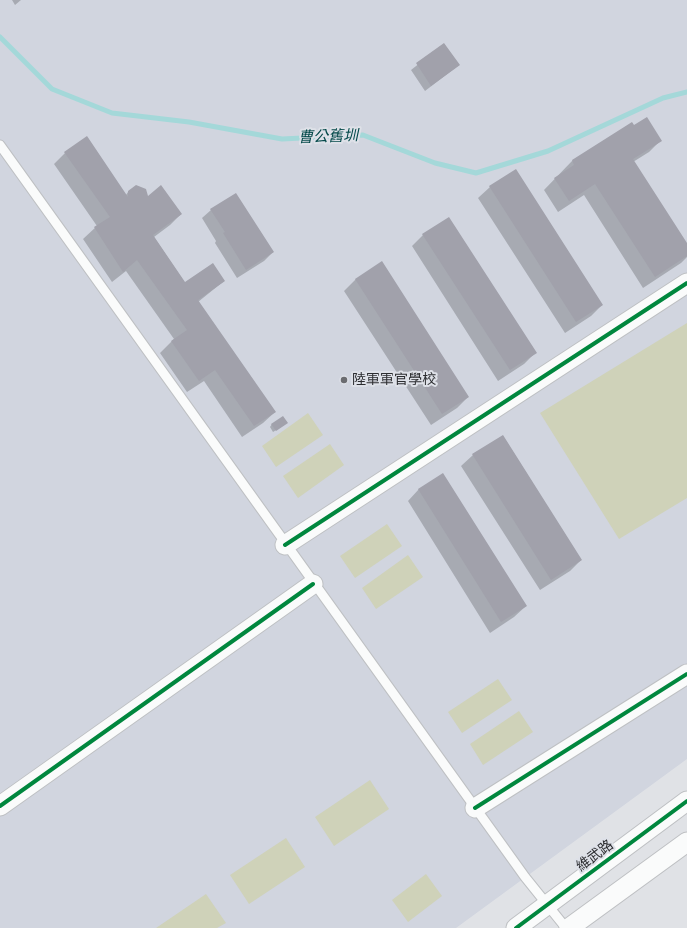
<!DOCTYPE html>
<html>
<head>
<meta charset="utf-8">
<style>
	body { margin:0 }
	canvas { display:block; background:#e0e2e6 }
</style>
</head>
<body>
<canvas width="687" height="928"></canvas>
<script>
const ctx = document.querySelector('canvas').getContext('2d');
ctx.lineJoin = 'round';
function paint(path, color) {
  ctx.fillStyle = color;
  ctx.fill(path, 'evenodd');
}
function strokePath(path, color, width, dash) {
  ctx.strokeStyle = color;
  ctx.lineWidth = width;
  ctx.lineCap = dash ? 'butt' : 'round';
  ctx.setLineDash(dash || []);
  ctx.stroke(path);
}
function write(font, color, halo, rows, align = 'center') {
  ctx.font = font + ' "PT Sans","Noto Sans TC",sans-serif';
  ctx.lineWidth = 4;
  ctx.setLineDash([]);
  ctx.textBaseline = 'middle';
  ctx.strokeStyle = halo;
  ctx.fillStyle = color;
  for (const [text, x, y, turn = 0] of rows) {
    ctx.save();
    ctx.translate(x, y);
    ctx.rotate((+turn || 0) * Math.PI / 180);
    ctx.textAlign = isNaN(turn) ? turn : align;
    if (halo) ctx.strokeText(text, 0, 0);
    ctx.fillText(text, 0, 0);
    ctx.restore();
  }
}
paint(new Path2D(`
	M0,0H687V759L456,928H0Z`), '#d1d5df');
paint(new Path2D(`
	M687,323V498L619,539L540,413Z
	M308,413L323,435L276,467L262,446Z
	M330,444L344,465L298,498L283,476Z
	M387,524L402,546L355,578L340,556Z
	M408,555L423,577L376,609L362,588Z
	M498,679L512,700L462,733L448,712Z
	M519,711L533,732L483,765L470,744Z
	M370,780L389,809L334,846L315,817Z
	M286,838L305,867L249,904L230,875Z
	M426,874L442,896L408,922L392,900Z
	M206,894L226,923L217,928H156Z`), '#cfd2b9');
paint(new Path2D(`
	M12,0H21L15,5Z
	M444,44L459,65L425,91L411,70Z
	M632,123L634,126L661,140L649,152L633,162L687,245V257L681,263L643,288L584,195L558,212L544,190L572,161Z
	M65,153L126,195L128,192L147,197L181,214L170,225L154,237L185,283L224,281L198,302L275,412L263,423L242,437L204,381L187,392L160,353L174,339L126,271L112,282L83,239L97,226L54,164Z
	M516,171L602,305L591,316L565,333L478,198L490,187Z
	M211,210L273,252L264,261L237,278L215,243L216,241L202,218Z
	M423,235L535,353L524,364L498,381L412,246Z
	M356,279L468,397L457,408L431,425L344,291Z
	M272,424L284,425L273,432L270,427Z
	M503,436L581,560L570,571L540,590L461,466L473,455Z
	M419,489L526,606L514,617L490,633L408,501Z`), '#0003');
strokePath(new Path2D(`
	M0,37L52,89L112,113L189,122L282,139L363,135L435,163L476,173L548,151L663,98L687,92`), '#a4d8d9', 5);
paint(new Path2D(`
	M444,43L460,65L431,86L416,63Z
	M647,117L662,141L633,159L687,243V256L655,277L595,184L569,201L554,178L574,165L572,160L632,122L634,125Z
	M87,136L128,197V191L136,185L146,189L148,196L161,185L182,214L153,235L185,282L213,263L225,281L198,300L276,412L254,426L215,370L199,381L171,341L187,330L137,260L123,272L94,227L110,217L64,152Z
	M516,169L603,305L576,322L489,186Z
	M236,193L274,252L246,270L223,233L225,232L210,209Z
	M449,217L537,353L510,370L422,234Z
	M382,261L469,397L442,414L355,279Z
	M283,416L288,423L276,431L271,424Z
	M503,435L582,560L551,580L472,454Z
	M443,473L527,606L501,622L418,489Z`), '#a1a1ab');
const lane = new Path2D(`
	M0,145L525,877L566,928`);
const street = new Path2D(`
	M285,545L687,283
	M0,806L313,584
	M475,808L687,674
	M516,928L687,801
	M569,928L687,842`);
strokePath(lane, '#bec0c3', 11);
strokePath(street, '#bec0c3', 21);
strokePath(lane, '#fafbfb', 9);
strokePath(street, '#fafbfb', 19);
strokePath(new Path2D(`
	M285,545L687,283
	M0,806L313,584
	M475,808L687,674
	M516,928L687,801`), '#00873e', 4);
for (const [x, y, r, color] of [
	[344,380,4,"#6b6c70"]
]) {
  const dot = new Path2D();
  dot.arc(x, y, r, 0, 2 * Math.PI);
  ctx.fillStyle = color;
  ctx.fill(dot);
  strokePath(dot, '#dee1e8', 1.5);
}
write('14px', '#2c2d30', '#dee1e8', [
	["陸軍軍官學校",352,380]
], 'left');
write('14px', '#2c2d30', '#dee1e8', [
	["維武路",595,856,-37]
]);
write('italic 15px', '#04494a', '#dee1e8', [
	["曹公舊圳",328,137,-2]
]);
</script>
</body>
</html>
